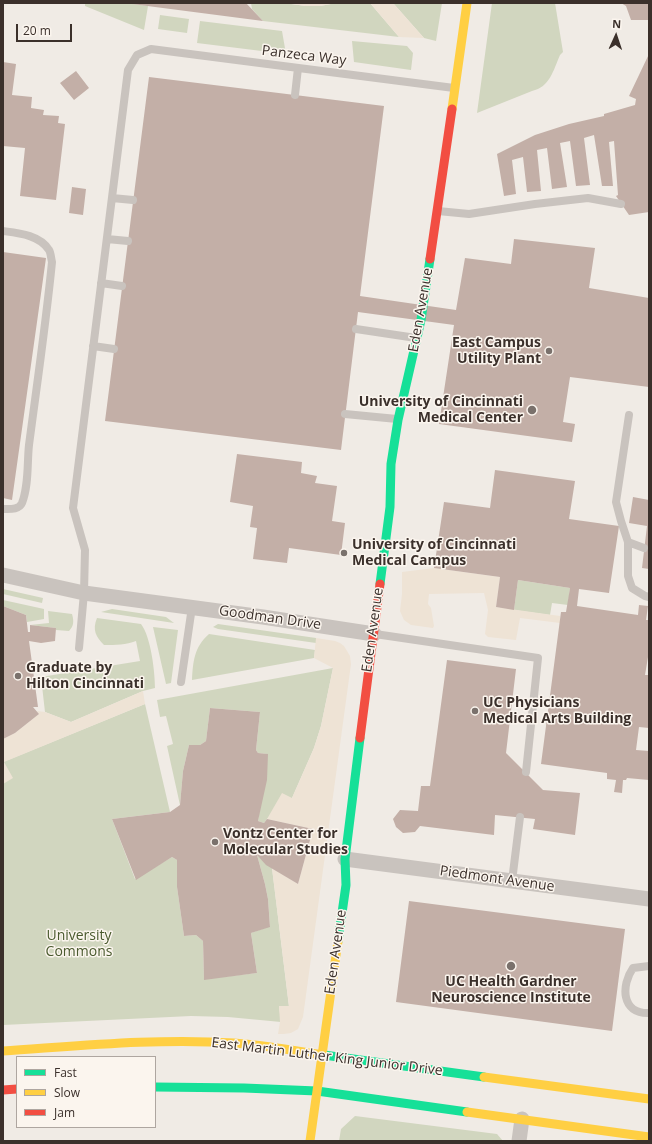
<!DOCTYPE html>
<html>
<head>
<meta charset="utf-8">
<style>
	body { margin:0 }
	#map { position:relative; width:652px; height:1144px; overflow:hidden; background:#f0ebe5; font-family:"Open Sans",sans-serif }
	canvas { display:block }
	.frame { position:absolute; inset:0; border:4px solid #3b302b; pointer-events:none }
	.legend { position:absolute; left:16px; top:1056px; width:140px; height:72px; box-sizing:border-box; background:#fbf5ee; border:1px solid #aea6a0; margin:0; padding:5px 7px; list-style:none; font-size:12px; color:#3b302b }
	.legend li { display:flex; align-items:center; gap:8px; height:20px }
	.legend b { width:20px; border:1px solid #aea6a0 }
	.north { position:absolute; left:596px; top:16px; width:40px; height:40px; -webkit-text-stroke:3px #fbf5ee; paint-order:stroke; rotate:3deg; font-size:11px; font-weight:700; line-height:16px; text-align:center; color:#3b302b }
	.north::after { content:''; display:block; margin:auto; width:14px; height:18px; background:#3b302b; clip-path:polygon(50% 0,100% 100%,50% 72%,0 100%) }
	.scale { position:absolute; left:16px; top:24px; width:56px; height:18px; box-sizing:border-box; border:2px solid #3b302b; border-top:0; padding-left:5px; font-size:12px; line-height:14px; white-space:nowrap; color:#3b302b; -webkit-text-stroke:3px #fbf5ee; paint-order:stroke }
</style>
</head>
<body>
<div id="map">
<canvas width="652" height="1144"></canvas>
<div class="frame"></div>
<ul class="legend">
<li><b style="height:5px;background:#16e098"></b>Fast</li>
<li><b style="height:5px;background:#ffcf43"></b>Slow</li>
<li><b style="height:5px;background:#f24e42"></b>Jam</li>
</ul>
<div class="north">N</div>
<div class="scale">20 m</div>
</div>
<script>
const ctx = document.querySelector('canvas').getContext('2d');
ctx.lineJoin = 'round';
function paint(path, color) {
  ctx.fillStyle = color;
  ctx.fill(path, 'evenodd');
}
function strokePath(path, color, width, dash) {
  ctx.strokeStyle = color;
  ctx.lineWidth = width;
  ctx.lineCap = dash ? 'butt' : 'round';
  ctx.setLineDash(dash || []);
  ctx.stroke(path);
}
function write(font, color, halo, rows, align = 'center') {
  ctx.font = font + ' "Open Sans",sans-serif';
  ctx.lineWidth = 3;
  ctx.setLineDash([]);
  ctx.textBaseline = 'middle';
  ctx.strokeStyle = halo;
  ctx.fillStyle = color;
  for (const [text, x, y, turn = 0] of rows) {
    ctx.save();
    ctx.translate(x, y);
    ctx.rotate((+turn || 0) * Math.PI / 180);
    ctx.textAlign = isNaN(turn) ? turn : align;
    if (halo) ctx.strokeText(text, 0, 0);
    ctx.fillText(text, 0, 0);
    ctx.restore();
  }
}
paint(new Path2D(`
	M85,3H125L148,6L144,30L85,6Z
	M251,3H284L306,6H320L336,3H370L399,37L263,21L252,9Z
	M393,3H442L436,41L424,38Z
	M492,3H555L563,52L560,55C553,71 550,87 532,91L477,113Z
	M160,15L189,19L187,33L158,29Z
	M200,21L282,31L286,54L197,43Z
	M352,41L407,46L413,53L411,70L354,62Z
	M518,580L570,588L568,605L552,603L550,615L514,610Z
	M3,589L43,598L42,603L3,594Z
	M3,600L44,609V619L27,622L26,615L3,606Z
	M112,609L166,617L174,623L101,612Z
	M48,611L72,614C74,621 74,626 69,631L56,630V628L30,625L49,623Z
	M97,618L141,624C151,637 155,672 155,688L143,691L71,722L45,712L41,677L140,661L136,641C126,645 116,645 104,645C96,637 92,630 97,618Z
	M218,624L316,638V643L218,629L213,627Z
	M153,627L178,630L171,683L166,684Z
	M209,634L315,650L314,658L192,680C193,662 194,647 209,634Z
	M333,668L321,726L314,748L292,798L267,819L264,823L258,821L267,754L258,753L256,750L260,712L210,708L206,741L200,745H189L183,771L180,805L167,746L173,744L166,716L160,717L157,700Z
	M145,704L170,812L112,819L135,879L172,857L177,860V887L184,936L196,935L203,941L204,979L257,973L251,933L270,926L268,899L265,884L257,855L272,868L289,1007L279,1006L281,1022L228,1017L191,1016L3,1025V762Z
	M355,1116L497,1134L503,1141H339L341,1129Z`), '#d1d6bf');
paint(new Path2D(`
	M284,3H336L320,6H306Z
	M370,3H393L424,38L399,37Z
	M434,568L500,577L496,607L560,616V623L520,618L516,640L488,637L485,634L488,610L484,593L429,594L428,604L431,608L434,626L433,628L411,625L404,620L400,611L402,594V572Z
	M316,638L335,641L340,643L344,646L350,656L351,664L303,1017L298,1029L291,1033L284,1034H278L280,1022L279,1006H289L272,868L298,884L313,829L267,819L282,793L292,798L314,748L321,726L333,668L314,658Z
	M143,691L145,704L4,762L13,778L3,784V739L15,733L39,714L37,711L45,712L71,722Z`), '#eee3d5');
paint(new Path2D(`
	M132,3H246L263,21L132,4Z
	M621,3H649V20H631L626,6Z
	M649,54V212L629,215L616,196L618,195L614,141L609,142L613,186H602L594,135L584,138L590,185L576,186L570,141L560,143L567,187L552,189L547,148L537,150L541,191L527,192L523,157L512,160L516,194L504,196L497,154L535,135L569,124L604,116V114L635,105L636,99L629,96Z
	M3,62L16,64L12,95L32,97L31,108L44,110L43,115L59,116L58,123L65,124L56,200L20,196L25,148L3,146Z
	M76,71L89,88L74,100L60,83Z
	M149,77L384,106L360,296L456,310L465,258L511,264L514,239L595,248L589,288L649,298V387L570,377L563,422L575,424L572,442L439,424L454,325L358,312L341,450L105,421Z
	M72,187L86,189L83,215L69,213Z
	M3,252L46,258L12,500L3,498Z
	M237,454L302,462L301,473L317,476L315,483L337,486L332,521L345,523L341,555L289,548L287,563L253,559L257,528L250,527L253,506L230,502Z
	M495,470L575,481L569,519L619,526L609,593L579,589L577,606L638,615L639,605L648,606L646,620H649V651L645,675H649V728L639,727L636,750L649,751V780L627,778L626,780H623L622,793L614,792L616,780L607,779V773L541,764L561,612H566L570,588L518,580L514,610L496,607L500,577L434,568L444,502L490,508Z
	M633,497L649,500V569L642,568L647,526L629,523Z
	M3,606L26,615L28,632H30V625L56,628L55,641L41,643L29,641L38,707H33L39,714L15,733L3,739Z
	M447,660L516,669L506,753L543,790L580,793L575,835L533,829L535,819L495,815L494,835L420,826L415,832L403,833L396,827L393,819L400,810L418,811L421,786H430Z
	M210,708L260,712L256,750L258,753L268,754L267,780L258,821L264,823L267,819L313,829L298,884L266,865L257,855L265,884L268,899L270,927L251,933L257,973L204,980L203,941L196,935L184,936L177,887V860L172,857L136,880L112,819L170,812L180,805L183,771L189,745H200L206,741Z
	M409,901L625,929L612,1031L396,1002Z`), '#c3afa7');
strokePath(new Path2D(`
	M295,95L298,68
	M112,198L133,200
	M438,211L469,214L535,204L588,198L621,204
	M3,231C18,233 40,235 49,250C51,253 51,259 52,262C46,323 37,384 29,445C27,463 29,485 22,503C19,510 10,509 3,509
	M107,239L128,241
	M101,283L122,286
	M356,329L416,338
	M93,346L114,349
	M345,414L397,419
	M629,415L616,502L621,521L628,542V576L632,588L645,596L649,597
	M628,542L644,548
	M375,634L538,658L526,772
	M79,648L84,593L85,550L73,508L128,70L137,55L151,49L454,88
	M181,682L192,607
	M512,881L520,817
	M649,966L633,968C621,985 621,1014 649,1013`), '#c9c3be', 8);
strokePath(new Path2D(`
	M3,575L84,593L263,617L374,634
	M345,859L649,899
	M519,1141L522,1119`), '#c9c3be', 15);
strokePath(new Path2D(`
	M380,584L390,507L391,464L398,420L421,320L430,259
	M338,941L346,885L345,859L360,738
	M324,1055L484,1077
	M155,1087L244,1088L317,1091L467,1112`), '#16e098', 9);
strokePath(new Path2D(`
	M452,109L467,3
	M3,1051C79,1046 157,1038 234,1043C264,1045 294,1051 324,1055
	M484,1077L649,1099
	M467,1112L649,1137
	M310,1141L338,941`), '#ffcf43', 9);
strokePath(new Path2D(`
	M430,259L452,109
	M360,738L380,584
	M3,1090L17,1089`), '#f24e42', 9);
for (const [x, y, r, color] of [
	[549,351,4,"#7a716c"],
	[532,410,5,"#7a716c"],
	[344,553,4,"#7a716c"],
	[18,676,4,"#7a716c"],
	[475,711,4,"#7a716c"],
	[215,842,4,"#7a716c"],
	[511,966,5,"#7a716c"]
]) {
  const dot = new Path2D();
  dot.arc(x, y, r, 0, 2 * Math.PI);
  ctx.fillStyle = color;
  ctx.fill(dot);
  strokePath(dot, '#fbf5ee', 1.5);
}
write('14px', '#3b302b', '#fbf5ee', [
	["Panzeca Way",304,56,7],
	["Eden Avenue",421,310,-80],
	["Goodman Drive",270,618,8],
	["Eden Avenue",373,630,-82],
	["Piedmont Avenue",497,879,8],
	["Eden Avenue",336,952,-82],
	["East Martin Luther King Junior Drive",327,1057,7]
]);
write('bold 14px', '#3b302b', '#fbf5ee', [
	["East Campus",541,343,"right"],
	["Utility Plant",541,359,"right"],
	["University of Cincinnati",523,402,"right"],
	["Medical Center",523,418,"right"],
	["University of Cincinnati",352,545],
	["Medical Campus",352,561],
	["Graduate by",26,668],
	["Hilton Cincinnati",26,684],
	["UC Physicians",483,703],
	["Medical Arts Building",483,719],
	["Vontz Center for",223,834],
	["Molecular Studies",223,850],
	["UC Health Gardner",511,982,"center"],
	["Neuroscience Institute",511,998,"center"]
], 'left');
write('14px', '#4a5a2e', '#fbf5ee', [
	["University",79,936],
	["Commons",79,952]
]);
</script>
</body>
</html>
